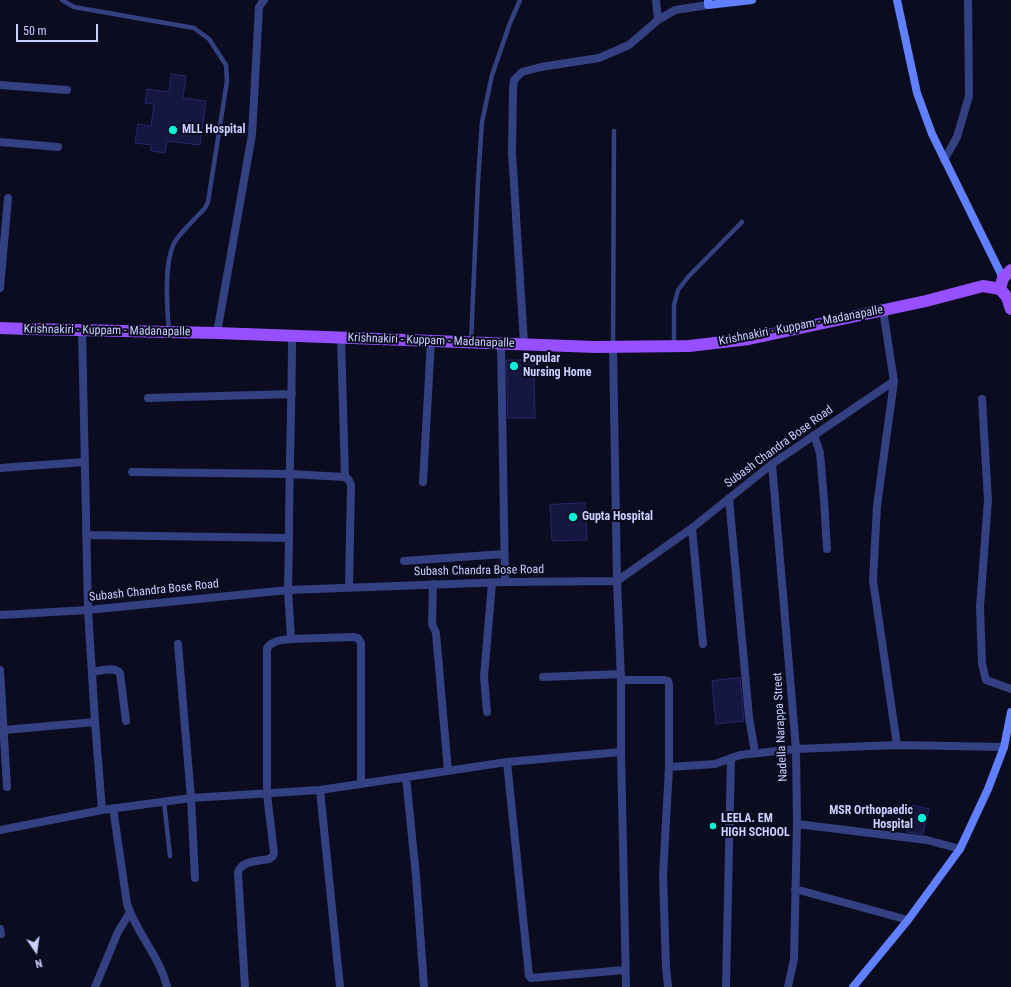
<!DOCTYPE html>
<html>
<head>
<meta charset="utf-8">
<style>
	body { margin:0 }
	#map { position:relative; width:1011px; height:987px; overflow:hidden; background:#0b0c1f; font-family:"Roboto Condensed",sans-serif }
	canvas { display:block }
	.north { position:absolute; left:16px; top:931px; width:40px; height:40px; -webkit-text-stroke:3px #0b0c1f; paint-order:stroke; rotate:167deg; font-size:11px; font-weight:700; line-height:16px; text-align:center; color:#c9cfff }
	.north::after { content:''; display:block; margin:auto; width:14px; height:18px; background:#c9cfff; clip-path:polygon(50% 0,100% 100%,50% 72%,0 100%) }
	.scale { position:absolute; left:16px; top:24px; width:82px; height:18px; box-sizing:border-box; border:2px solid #c9cfff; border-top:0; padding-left:5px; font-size:12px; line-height:14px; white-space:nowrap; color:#c9cfff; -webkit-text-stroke:3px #0b0c1f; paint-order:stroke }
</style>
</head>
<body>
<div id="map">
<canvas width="1011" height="987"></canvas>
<div class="north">N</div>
<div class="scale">50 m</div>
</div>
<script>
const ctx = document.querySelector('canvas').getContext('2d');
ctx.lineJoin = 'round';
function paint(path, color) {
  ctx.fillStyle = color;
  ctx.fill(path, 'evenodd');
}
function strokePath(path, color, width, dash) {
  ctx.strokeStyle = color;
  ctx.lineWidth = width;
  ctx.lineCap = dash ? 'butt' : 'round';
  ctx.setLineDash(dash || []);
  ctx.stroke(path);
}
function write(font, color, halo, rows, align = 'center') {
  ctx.font = font + ' "Roboto Condensed",sans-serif';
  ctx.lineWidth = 4;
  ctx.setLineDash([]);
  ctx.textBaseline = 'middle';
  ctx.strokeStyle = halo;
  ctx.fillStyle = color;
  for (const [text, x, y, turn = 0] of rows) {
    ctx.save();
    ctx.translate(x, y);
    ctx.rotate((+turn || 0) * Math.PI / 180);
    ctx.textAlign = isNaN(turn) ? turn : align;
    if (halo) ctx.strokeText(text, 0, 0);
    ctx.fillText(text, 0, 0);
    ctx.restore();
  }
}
const building = new Path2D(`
	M171,74L186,76L183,98L206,101L200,145L167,141L165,153L151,151V145L135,143L138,124L151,126L154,104L145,103L147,89L169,92Z
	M507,360H534L535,418H508Z
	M585,503L587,540L552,541L550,505Z
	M740,678L744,721L716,724L712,681Z
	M913,805L929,809L923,834L907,832Z`);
paint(building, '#161741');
strokePath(building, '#26286f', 1);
strokePath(new Path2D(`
	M62,0L74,7L194,28L209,39L226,65L227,81L208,202L205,208C195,219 184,229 176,240C163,259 167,308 169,331
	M471,342L478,181L482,122L492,75L510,23L520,0
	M674,346V305L678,290L688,277L742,222
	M613,347L614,131
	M164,802L170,856`), '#334182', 4.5);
strokePath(new Path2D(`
	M656,0L658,20
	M0,85L67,90
	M0,142L58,147
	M944,160L957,137L969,96L968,0
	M0,288L8,198
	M883,310L894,381L877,506L873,580L897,745
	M82,330L88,610L95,722L102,810L191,798L320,790L507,762L621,752
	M217,333L252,135L259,7L264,0
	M341,337L345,477
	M501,343L505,582
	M524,344L512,152L513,90L514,80L522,72L541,67L599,58L629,45L658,20L675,10L708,5
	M613,347L617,581L621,680V752L626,987
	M148,398L292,394
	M982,399L988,500L980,607L982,664L986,680L1011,689
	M814,435L820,453L824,500L827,549
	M772,464L796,749L797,824L927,840L960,849
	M0,468L84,462
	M132,472L289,474L345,477L349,480L351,485L349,587
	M423,482L431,341
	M729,498L749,717L755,753
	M692,528L703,644
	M86,535L289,538C289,471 292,403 292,335
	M404,561L504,554
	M433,584L432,624L436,633L448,771
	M0,615L88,610L288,590L505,582L617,581L692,528L772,464L894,381
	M291,639L353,637L358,638L361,643V784
	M178,644L191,798L195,878
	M0,670L7,787
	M92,672C100,671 114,666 120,673L126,721
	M543,677L621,674
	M621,680H665L668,681L669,685V767L663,876L666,967L668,987
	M487,712L484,677L492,583
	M4,730L95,722
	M507,762L529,976L531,978L625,970
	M669,767L715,764L740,755L796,749L897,745L1004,747
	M406,777L416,876L424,987
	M320,790L340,987
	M113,808L127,904C137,934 160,957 167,987
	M0,830L102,810
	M795,889L908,920
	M0,929L1,934
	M95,987L118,932L130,912
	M245,987L238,872C241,861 259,861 269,859L273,856L274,853L267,794V648C273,640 282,640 291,639L288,590L289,538
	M726,987L731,758
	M788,987L794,959L797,824`), '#334182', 8);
strokePath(new Path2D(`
	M708,0V5L752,0
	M897,0L917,93L932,134L1003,278
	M853,987L908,920L960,849L988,789L1004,747L1011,712`), '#6080ff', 8);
strokePath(new Path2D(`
	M1000,289L1003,278L1011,270
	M0,328L28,329L217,333L595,347L689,346L749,339L926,301L983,286L1000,289L1007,297L1011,309`), '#9650ff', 12);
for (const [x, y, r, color] of [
	[173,130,5,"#00f4d6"],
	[514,366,5,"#00f4d6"],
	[573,517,5,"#00f4d6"],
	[922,818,5,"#00f4d6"],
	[713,826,4,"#00f4d6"]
]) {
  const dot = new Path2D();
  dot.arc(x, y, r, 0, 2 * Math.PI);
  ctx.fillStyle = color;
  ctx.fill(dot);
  strokePath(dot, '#0b0c1f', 1.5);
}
write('bold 12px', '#c9cfff', '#0b0c1f', [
	["MLL Hospital",182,130],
	["Popular",523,359],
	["Nursing Home",523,373],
	["Gupta Hospital",582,517],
	["MSR Orthopaedic",913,811,"right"],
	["Hospital",913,825,"right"],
	["LEELA. EM",721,819],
	["HIGH SCHOOL",721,833]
], 'left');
write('12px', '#c9cfff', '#0b0c1f', [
	["Krishnakiri - Kuppam - Madanapalle",801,326,-11],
	["Krishnakiri - Kuppam - Madanapalle",107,331,1],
	["Krishnakiri - Kuppam - Madanapalle",431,341,2],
	["Subash Chandra Bose Road",779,447,-36],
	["Subash Chandra Bose Road",479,571,-1],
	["Subash Chandra Bose Road",154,591,-6],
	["Nadella Narappa Street",781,727,-93]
]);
</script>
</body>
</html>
